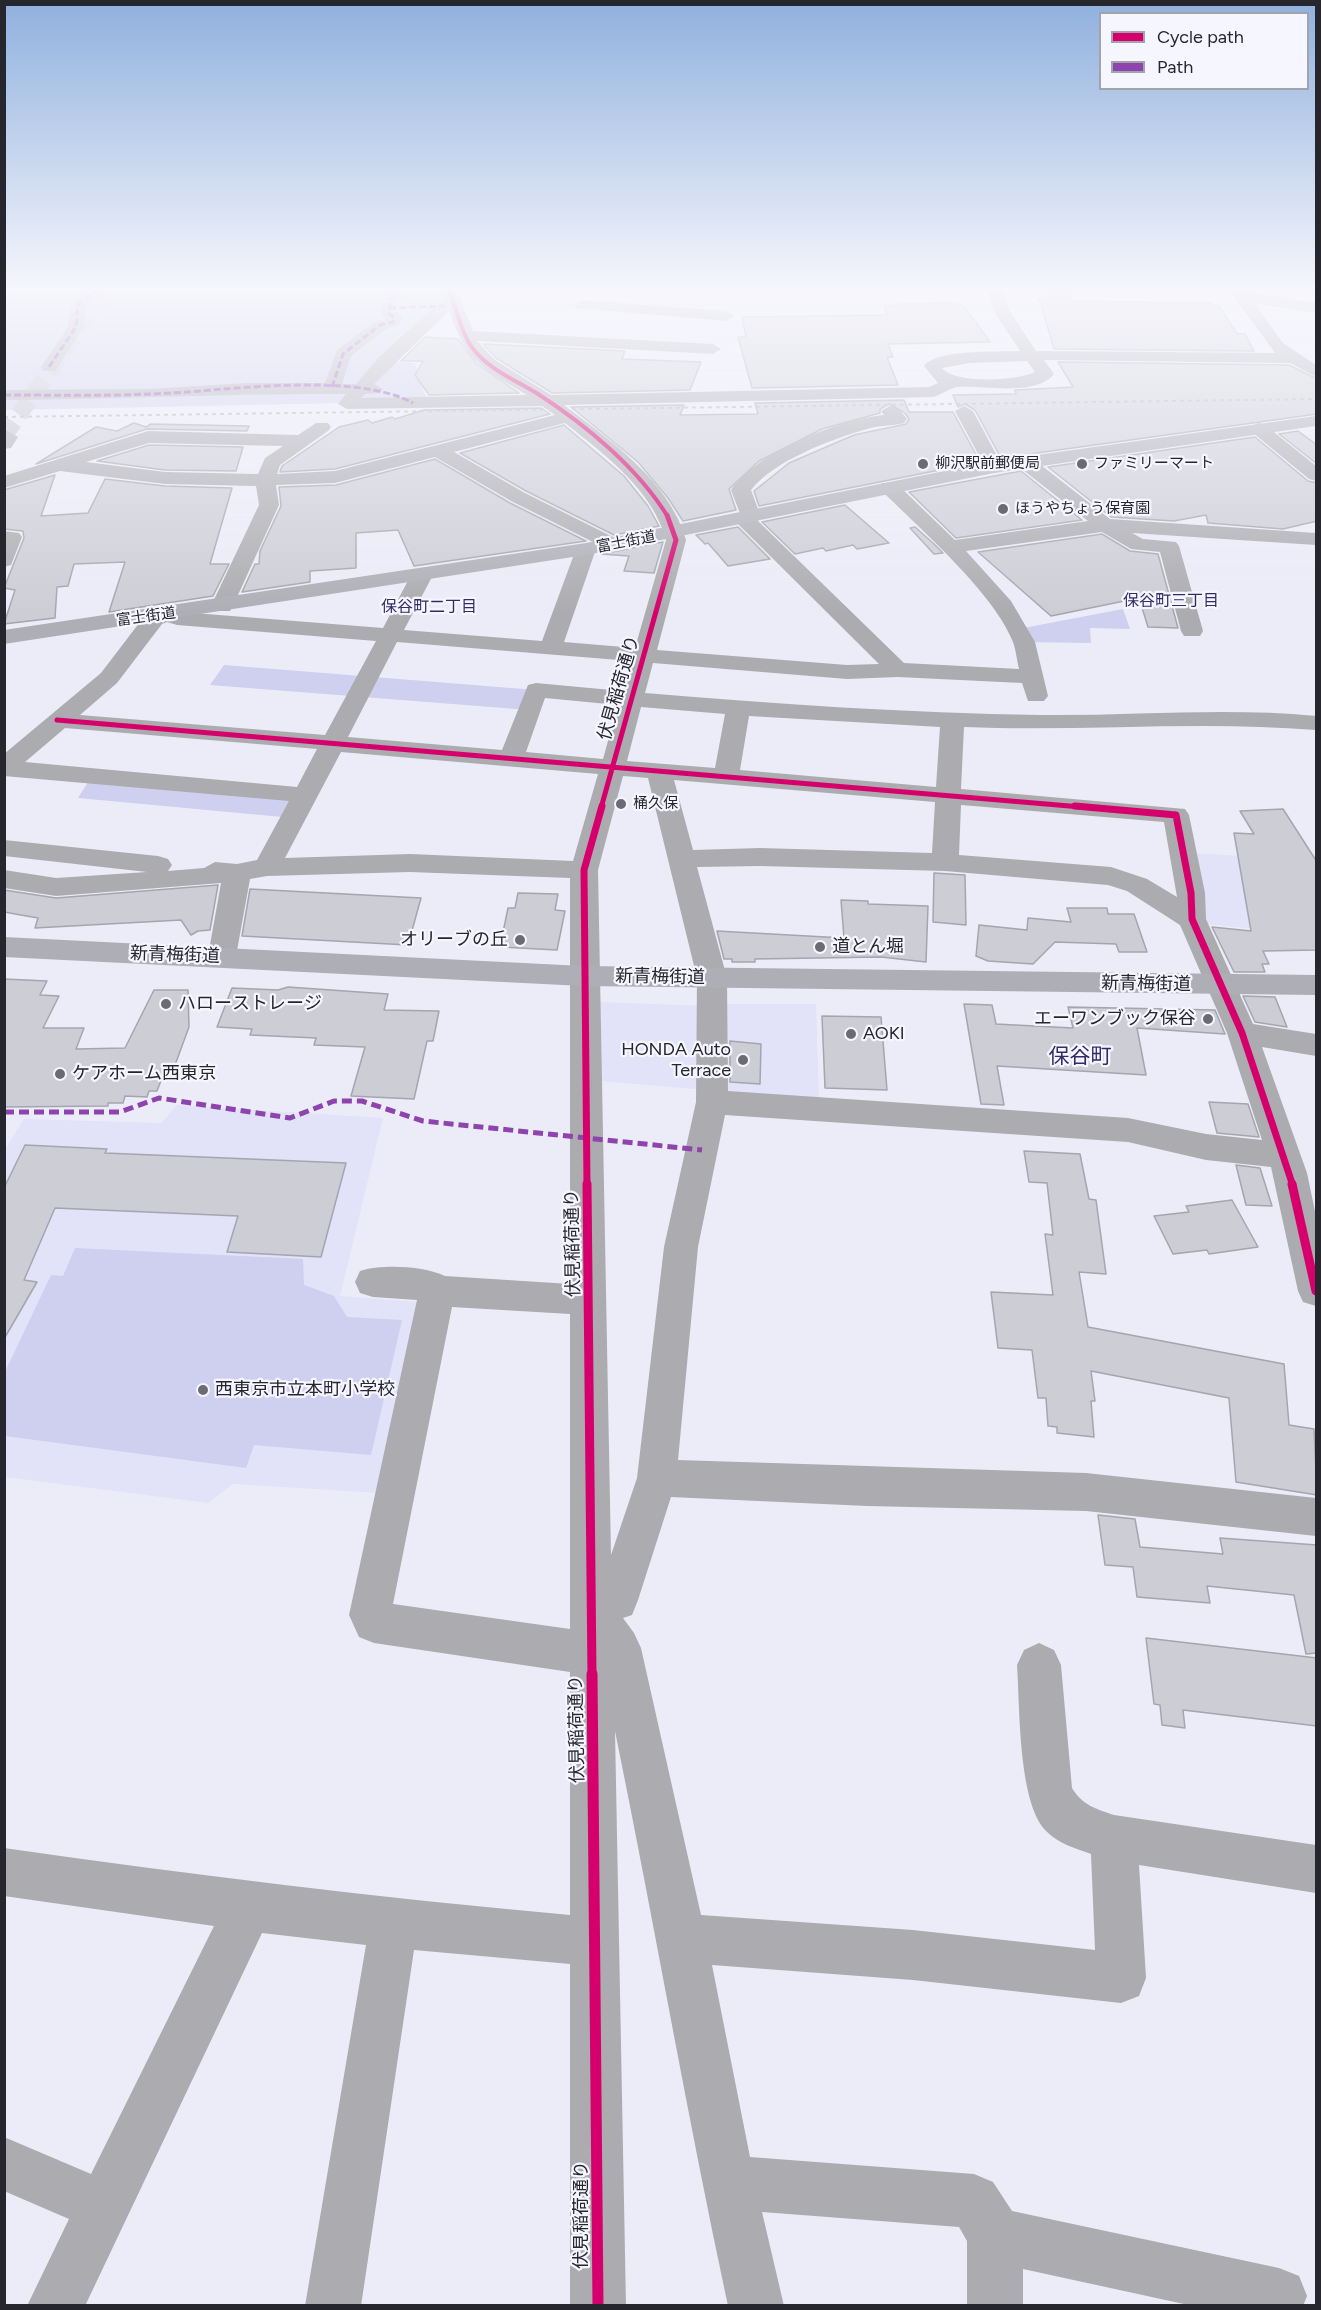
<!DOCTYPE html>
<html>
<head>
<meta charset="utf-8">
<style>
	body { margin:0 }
	#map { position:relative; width:1321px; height:2310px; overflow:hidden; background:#ececf9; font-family:Figtree,sans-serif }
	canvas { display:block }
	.frame { position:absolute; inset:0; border:6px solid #26262e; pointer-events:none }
	.legend { position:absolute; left:1099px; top:12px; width:210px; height:78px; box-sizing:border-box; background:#f5f6ff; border:2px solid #a2a3ab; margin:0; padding:8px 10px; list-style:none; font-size:18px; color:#26262e }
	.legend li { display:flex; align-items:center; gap:12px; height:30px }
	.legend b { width:30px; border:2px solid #a2a3ab }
</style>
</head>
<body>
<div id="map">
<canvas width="1321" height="2310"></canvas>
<div class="frame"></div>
<ul class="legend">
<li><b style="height:8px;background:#d6006c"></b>Cycle path</li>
<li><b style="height:8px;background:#8e44ad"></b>Path</li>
</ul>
</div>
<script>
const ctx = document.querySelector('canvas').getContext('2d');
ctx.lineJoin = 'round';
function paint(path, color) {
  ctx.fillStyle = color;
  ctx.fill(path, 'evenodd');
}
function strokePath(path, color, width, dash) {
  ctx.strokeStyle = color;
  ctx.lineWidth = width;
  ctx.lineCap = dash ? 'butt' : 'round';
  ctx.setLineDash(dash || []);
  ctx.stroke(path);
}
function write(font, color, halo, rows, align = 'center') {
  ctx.font = font + ' Figtree,"Noto Sans JP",sans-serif';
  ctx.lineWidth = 4.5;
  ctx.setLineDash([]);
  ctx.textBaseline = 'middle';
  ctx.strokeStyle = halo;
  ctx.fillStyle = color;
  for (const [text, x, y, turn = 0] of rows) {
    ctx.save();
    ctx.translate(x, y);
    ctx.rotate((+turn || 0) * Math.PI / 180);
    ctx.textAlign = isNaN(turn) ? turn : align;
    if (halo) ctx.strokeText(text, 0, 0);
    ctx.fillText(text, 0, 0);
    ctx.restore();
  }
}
paint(new Path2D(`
	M1191,853L1260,857L1316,935L1206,924Z
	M600,1002L705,1006L706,1090L601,1081Z
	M723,1004H816L819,1099L730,1092L725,1087Z
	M177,1105L383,1118L340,1296L420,1302L380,1493L233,1484L208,1503L5,1477L4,1151L24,1119L161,1123Z`), '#e2e2f8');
paint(new Path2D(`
	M4,291H442L447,300L344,403L5,410Z
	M390,362L415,363L424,393L429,401L352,403Z
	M1123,609L1130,629L1090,628L1091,643L1024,642L1018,629Z
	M224,665L536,690L529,710L210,685Z
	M92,776L305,795L293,818L78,798Z
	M75,1248L303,1259L304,1285L334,1296L347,1317L402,1320L371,1455L254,1445L246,1468L5,1436V1372L51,1275L63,1276Z`), '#cfcfef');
const building = new Path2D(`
	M1042,291H1069L1072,301L1210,303L1212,307H1220L1237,334H1245L1254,351L1054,349L1039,298H1044Z
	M947,303L963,305L990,342L888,344L893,357H887L898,385L752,388L738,337H746L742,317L887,315L885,306H897V304Z
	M425,337L458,339L477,364L519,393L429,395L415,375L423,361H401Z
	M483,344L625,351L622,359L701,362L690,390L552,393L496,358Z
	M1058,362L1289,365L1317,379V414L1001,458L975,410L965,404L958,407L953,395L1016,394L1015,390L1073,387Z
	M904,400L909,412H953L980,462L759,506L754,491L789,463L854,435L906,424L909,419L905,413L889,404L880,409V413L822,429L759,461L729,489L736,510L683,521L668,498L638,462L571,407L684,405L680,415L758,414L755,403Z
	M541,408L550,414L335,469L280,472L282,466L339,427L368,420L372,423L392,417L395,419L424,410Z
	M134,423L146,427L151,424L249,426L247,431L147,429L36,464L96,427L117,431Z
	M564,425L624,476L648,506L659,526L614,535L526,491L460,453Z
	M1298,431L1317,445V464L1279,434Z
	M1255,437L1308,481L1317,483V521L1283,529L1208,523L1206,515L1174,521L1111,517L1048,467Z
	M149,445L243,447L236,471L165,470L97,461Z
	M435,459L510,503L586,541L414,566L398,530L356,533V568L310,571V582L242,592L255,564H259L260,551L281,506L279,487L336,485Z
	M1021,471L1082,520L956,538L909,492Z
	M55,475L41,516L88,513L105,479L165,486L232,488L210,564H229L213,596L109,612L125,562L74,564L68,586L57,587L55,618L4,624L15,590L4,588L24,538L23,531L4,529V490Z
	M845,505L889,543L857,549L853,545L826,551L823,548L795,554L762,522Z
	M738,527L770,559L728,566L708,543L705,544L696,535Z
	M915,527L934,544L943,553L934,554L910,528Z
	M1102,534L1130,551L1158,554L1178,628L1148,627L1139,598L1051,616L978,552Z
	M663,542L654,573L624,571L629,556L601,554Z
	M1283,809L1317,862V950L1263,951L1269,964H1262L1265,972H1234L1212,927L1251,931L1234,833L1254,834L1240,811Z
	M934,873L965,875L966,925L933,922Z
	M218,885L210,930L198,931L191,935L181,920L35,928L38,918L4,912V890L56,898Z
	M250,889L421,898L408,945L242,936Z
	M518,893L558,894L555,910L565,911L557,950L500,947L508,908H515Z
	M841,900L868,901V904L928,906L926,962L881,957L755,959V962H732V959H724L717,931L844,938Z
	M1067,908H1107L1108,914H1134L1147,952H1119L1116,944L1055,942L1033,964L988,961L976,956L979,925L1027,930L1028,918L1071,922Z
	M4,979L47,981L40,995L59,996L43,1028H84L76,1049L125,1048L154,990H188L189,1027L175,1065H167L157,1091H149L147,1097L125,1096L123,1103H108V1106L4,1107Z
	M288,987L388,994L384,1010L439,1011L433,1041H427L414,1099L351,1096L365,1047L314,1045L316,1038L250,1035L252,1029L217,1027L232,988L278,990Z
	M1243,996L1275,997L1287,1027L1255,1022Z
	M964,1004L992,1005L996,1024L1073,1028L1068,1007L1215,1010L1225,1034L1137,1028L1146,1075L997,1066L1004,1105L981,1104Z
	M822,1016L881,1017L887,1090L825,1088Z
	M730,1041L761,1044L760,1084L730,1082Z
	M1209,1102L1248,1104L1259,1137L1217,1133Z
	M25,1145L107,1149L105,1153L346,1163L321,1257L227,1252L238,1216L55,1208L24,1280L37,1282L4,1339V1188Z
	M1024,1151L1080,1154L1089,1199L1096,1200L1106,1274L1079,1272L1088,1327L1284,1364L1289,1425L1314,1429L1317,1495L1236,1482L1229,1398L1091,1371L1095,1401H1091L1094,1437L1057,1433V1427L1048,1426L1046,1398H1038L1032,1350L998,1348L991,1292L1053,1295L1045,1234L1053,1235L1047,1183L1029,1182Z
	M1236,1165L1260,1168L1272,1206L1246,1205Z
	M1232,1200L1258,1247L1209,1254L1207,1250L1173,1254L1154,1216L1189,1212L1186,1206Z
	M1098,1515L1135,1519L1140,1547L1223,1554L1220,1538L1317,1545V1653L1306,1654L1294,1595L1207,1586L1210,1603L1137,1597L1133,1567L1105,1565Z
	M1146,1638L1317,1658V1726L1183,1710L1185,1728L1162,1725L1160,1705L1154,1704Z`);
paint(building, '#cdcdd6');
strokePath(building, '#a5a5af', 1.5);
strokePath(new Path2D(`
	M4,436L106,291`), '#c4c4d0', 17, [17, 9]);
paint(new Path2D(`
	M86,291H104L86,307L84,327L55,371H43L41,367L68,327L70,305Z
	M386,291H402L396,311L402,318L399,325L386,329L351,356L342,384H356L379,357L439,303L445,301L441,291H457L473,331L713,344L721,349L713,354L477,341L495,360L551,395L929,387L938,383L924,366C936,349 999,352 1020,351L995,313L987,291H1003L1011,313L1036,351L1275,353L1230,291H1246L1316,303V313L1254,303L1283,343L1316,365V377L1290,363L1047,360H1044L1054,374C1036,397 983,385 959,387C950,387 942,395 933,397L564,405C610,440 670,482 686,540L657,650L847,665L879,664L739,525L736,521L741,516L731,490C758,451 838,420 884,415L881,411L890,406C898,408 902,412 907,419L904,423C892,426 879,425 867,429C832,439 773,461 751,490L761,517L758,521L904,663L1019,669C1017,661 1016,650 1013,642C994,593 920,529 882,491L879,487L882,483H896L955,540L1088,521L1018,466L1016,462L1018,458H1032L1110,519L1316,533V545L1132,533L1143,539L1176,542L1179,546L1203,631L1200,636H1184L1181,631L1160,552L1131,549L1102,532L966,551L1011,601L1035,642L1048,696L1044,701H1028L1022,683L898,677L847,679L653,663L645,693C776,704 908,713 1040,715C1132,716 1224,707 1316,716V730C1199,720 1081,732 964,727L961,789L1185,809L1189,815L1205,893L1206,919L1253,1024L1316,1034V1056L1262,1047L1307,1173L1316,1216V1306L1303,1302L1298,1291L1271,1167L1206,1160L1128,1142L725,1115L698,1247L678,1460L1086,1473L1316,1498V1536L1086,1511L867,1506L671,1497L638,1600L632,1615L623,1618L634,1633L641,1648L701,1915L913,1930L1095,1950L1091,1854C1075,1848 1059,1844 1046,1831C1018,1802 1020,1707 1017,1665L1024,1650L1039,1643L1054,1650L1061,1665L1072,1788C1082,1805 1096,1809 1114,1815L1316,1845V1893L1139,1865L1146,1978L1139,1996L1121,2003L913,1980L712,1965L750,2157L974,2174L993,2182L1012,2211L1279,2268L1299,2276L1307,2296L1303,2306H1193L1023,2269V2306H967V2241L959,2227L762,2212L784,2306H728C687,2115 654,1922 615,1731L626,2306H570V1964L414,1950L361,2306H305L366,1945L262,1933L85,2306H27L69,2219L4,2191V2137L91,2174L214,1926L4,1896V1848C193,1875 380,1898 570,1915V1672L374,1643L359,1637L349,1615L417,1300L373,1297L360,1293L355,1282L360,1271C383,1264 423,1266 445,1276L570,1284V878L410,872L267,876L250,879L236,956L232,963L222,966L212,963L208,956L221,883L56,896L4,888V870L56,878L147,872L4,856V840L158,856L168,859L172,865L168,871L204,868L215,862L237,864L257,860L289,801L4,776V754L101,673L146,614L167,607L181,612L383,628L411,575L415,571H429L433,575L404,630L542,641L576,549L579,545H593L596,549L564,642L635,648L666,540C653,490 604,454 565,423L454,452L525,493L619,540L622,544L619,548H605L511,501L435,457L335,483L276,485L279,505L233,606L230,611H214L211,606L259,505L256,486L165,484L60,471L4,488V476L148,431L298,435L316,423H328L331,427L328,431L280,465L277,474L335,471L555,415L542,406L347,409L338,404L346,394C232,393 119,399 4,400V390L150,389L248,383H325L337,350L374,322L386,319L380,312ZM449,311C468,364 482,367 527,395L361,398L365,394L380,393L383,389L374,384ZM1027,361L1035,372C1017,381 954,384 942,368L970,363ZM149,443L283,446L265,458L258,474L165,472L86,462ZM167,622L177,625L376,641L325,735L80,715L117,683L162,624ZM397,642L631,661L622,691L536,683L528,685L502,750L348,737ZM545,698L618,705L603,759L526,752ZM641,707L725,714L715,768L627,761ZM749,716L940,727L936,787L740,770ZM65,728L317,749L297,787L25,762ZM341,752L598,774L573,861L410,854L285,858ZM623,776L648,778L697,978L696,1102L664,1247L637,1478L611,1555L598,870ZM674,780L935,802L932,853L760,848L693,850ZM961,805L1164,822L1177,897L1147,879L1111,867L959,855ZM760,866L945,871L1108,885L1127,891L1180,925L1227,1033L1262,1140L1206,1134L1128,1118L728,1091L727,978L697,867ZM452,1307L570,1314V1629L393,1604Z
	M582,300L726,311L734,316L726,321L576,308L574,305Z
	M964,406L973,411L1003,467L1001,471L994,473L985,467L955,411Z
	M1258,423L1264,424L1316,466V481L1309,479L1252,432L1249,428Z
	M4,429L18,437L11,448L4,449Z
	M4,531L19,533L22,537L11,565L4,567Z`), '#ababb0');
paint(new Path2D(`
	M1316,416V426L994,473L586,555L4,644V630L586,543L994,461Z
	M4,937L583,966L1316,975V995L583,986L4,957Z`), '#aeaeb6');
strokePath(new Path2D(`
	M4,417L1316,399`), '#b0b0b6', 2, [4, 4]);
strokePath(new Path2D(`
	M389,308L445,306
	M49,367L76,327L78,305L96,291
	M332,387L343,354L380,325L393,322L394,318L388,312L394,291
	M4,395C53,395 102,396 151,394C221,392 352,370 413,403`), '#8e44ad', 3, [7, 3]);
strokePath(new Path2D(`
	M4,1112H120L159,1098L290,1118L334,1101H362L423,1121L702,1150`), '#8e44ad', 5, [10, 5]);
strokePath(new Path2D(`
	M449,291C457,309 461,334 474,350C490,370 517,381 538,394C586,425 638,468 668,517`), '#d6006c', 4);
strokePath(new Path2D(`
	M57,720L1093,808
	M601,808L676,540L667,515`), '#d6006c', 5);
strokePath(new Path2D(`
	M1075,806L1176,815L1191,893L1192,919L1242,1033L1293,1186
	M587,1186L584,870L602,806`), '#d6006c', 7);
strokePath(new Path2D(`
	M587,1184L592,1676
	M1292,1184L1316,1291`), '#d6006c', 9);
strokePath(new Path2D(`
	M592,1674L598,2306`), '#d6006c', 11);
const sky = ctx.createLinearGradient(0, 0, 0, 614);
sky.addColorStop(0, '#8fb0de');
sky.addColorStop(0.47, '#f6f6fc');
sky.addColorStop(1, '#f6f6fc00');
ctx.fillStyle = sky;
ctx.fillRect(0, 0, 1321, 614);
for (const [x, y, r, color] of [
	[923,464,6,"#6b6b75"],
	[1082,464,6,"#6b6b75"],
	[1003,509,6,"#6b6b75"],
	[621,804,6,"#6b6b75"],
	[520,940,6,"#6b6b75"],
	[820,947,6,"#6b6b75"],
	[166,1004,6,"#6b6b75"],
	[1208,1019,6,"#6b6b75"],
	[851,1034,6,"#6b6b75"],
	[743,1060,6,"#6b6b75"],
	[60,1074,6,"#6b6b75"],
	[203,1390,6,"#6b6b75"]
]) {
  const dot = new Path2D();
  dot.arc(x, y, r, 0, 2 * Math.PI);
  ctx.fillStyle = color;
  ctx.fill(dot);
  strokePath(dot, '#f5f6ff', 2);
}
write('15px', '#26262e', '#f5f6ff', [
	["柳沢駅前郵便局",935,464],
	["ファミリーマート",1094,464],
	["ほうやちょう保育園",1015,509],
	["桶久保",633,804]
], 'left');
write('15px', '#26262e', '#f5f6ff', [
	["富士街道",626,542,-11],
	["富士街道",146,617,-8]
]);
write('16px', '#322b66', '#f5f6ff', [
	["保谷町三丁目",1171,601],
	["保谷町二丁目",429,607]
]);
write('18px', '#26262e', '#f5f6ff', [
	["伏見稲荷通り",619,688,-74],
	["新青梅街道",175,955,2],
	["新青梅街道",660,977,1],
	["新青梅街道",1146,984,1],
	["伏見稲荷通り",573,1243,-91],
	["伏見稲荷通り",577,1729,-91],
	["伏見稲荷通り",582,2215,-90]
]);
write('18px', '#26262e', '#f5f6ff', [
	["オリーブの丘",508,940,"right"],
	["道とん堀",832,947],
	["ハローストレージ",178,1004],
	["エーワンブック保谷",1196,1019,"right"],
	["AOKI",863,1034],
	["HONDA Auto",731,1050,"right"],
	["Terrace",731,1071,"right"],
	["ケアホーム西東京",72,1074],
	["西東京市立本町小学校",215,1390]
], 'left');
write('21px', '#322b66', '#f5f6ff', [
	["保谷町",1080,1057]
]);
</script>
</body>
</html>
